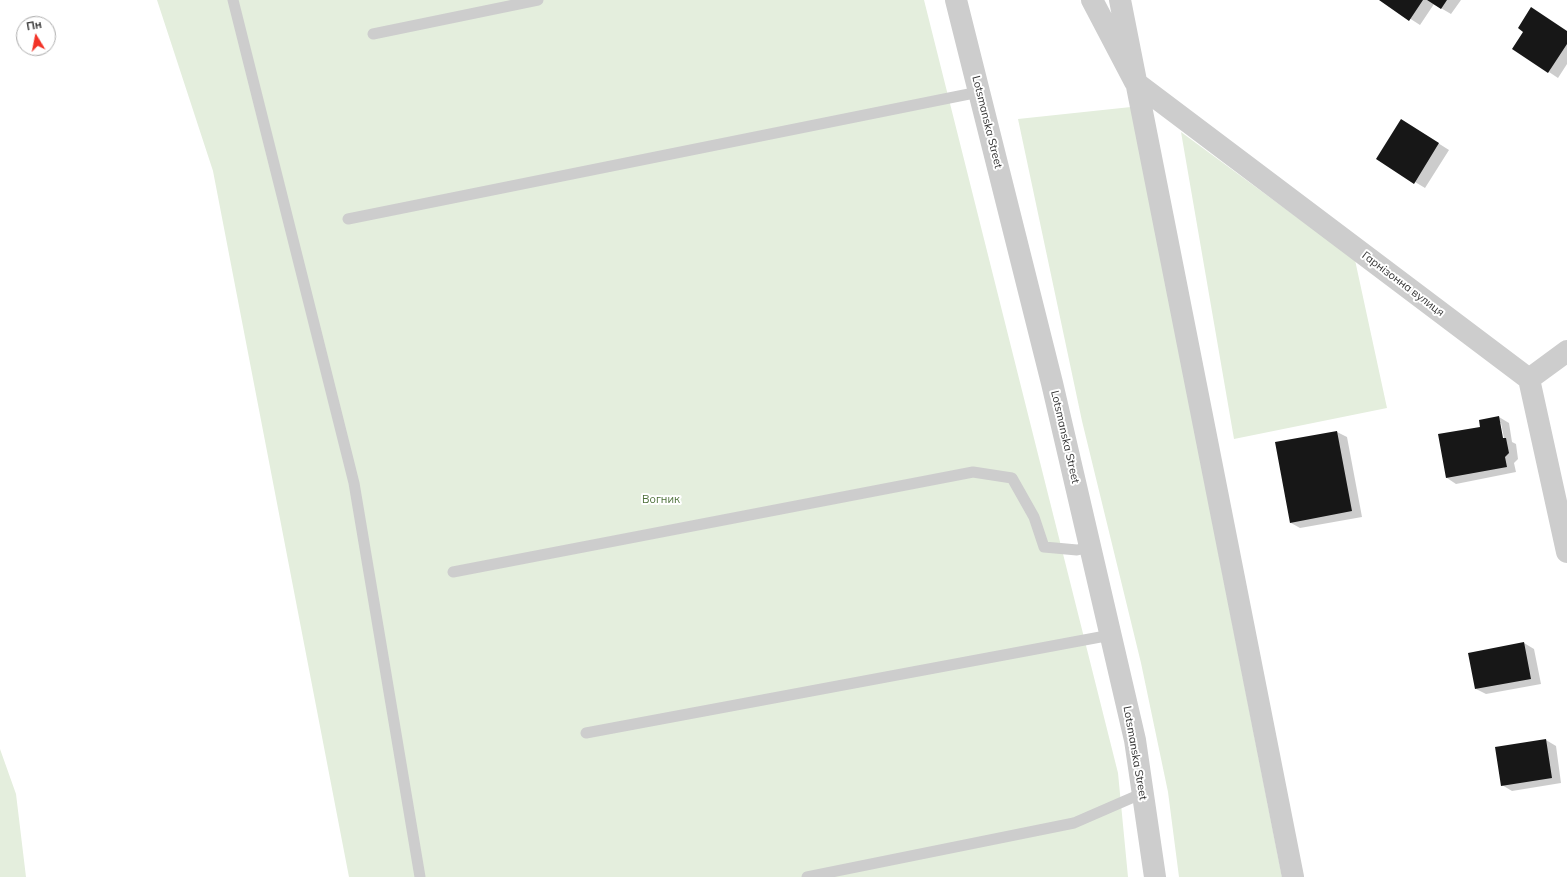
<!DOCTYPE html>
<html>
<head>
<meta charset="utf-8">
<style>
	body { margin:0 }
	#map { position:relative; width:1567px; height:877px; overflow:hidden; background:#fff; font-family:Mulish,sans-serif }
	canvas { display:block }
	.north { position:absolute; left:16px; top:16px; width:40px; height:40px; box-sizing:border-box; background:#fff; border:1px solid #acacac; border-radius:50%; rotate:350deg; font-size:11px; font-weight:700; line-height:16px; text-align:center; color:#303030 }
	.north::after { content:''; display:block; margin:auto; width:14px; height:18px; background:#f23327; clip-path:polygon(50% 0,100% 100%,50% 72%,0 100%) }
</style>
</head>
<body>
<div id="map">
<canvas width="1567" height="877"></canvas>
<div class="north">Пн</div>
</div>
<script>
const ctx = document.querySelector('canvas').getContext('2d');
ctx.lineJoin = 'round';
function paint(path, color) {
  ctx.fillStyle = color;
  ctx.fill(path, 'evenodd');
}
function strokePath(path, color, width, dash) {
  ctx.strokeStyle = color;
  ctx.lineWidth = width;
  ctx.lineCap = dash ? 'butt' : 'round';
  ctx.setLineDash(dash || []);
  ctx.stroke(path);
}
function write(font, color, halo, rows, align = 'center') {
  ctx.font = font + ' Mulish,sans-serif';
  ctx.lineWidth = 4;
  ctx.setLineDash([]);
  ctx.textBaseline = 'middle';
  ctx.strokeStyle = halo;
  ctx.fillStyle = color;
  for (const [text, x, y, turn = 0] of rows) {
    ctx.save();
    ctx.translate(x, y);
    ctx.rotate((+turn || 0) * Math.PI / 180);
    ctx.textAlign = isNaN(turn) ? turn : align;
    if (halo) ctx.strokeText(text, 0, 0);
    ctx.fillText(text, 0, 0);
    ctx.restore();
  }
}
paint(new Path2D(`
	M157,0H924L1118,773L1128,877H349L213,171Z
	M1131,107L1282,877H1179L1168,792L1141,663L1082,421L1018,119Z
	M1181,132L1355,260L1387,408L1234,439Z
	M0,749L16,794L26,877H0Z`), '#e4eedd');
paint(new Path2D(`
	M1381,0H1461L1451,14L1434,4L1420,25Z
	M1567,31V64L1558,78L1549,72Z
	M1411,126L1449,150L1425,188L1377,159Z
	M1499,417L1509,423L1512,442L1516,444L1518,459L1514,463L1516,472L1456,484L1447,478L1481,427ZM1499,423H1501L1505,443H1503Z
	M1337,432L1347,437L1362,517L1300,528L1291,523Z
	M1524,643L1534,649L1541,684L1486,694L1476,689Z
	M1546,740L1556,746L1561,783L1512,791L1502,785Z`), '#0003');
paint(new Path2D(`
	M1379,0H1423L1409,21Z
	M1427,0H1447L1441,9Z
	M1531,7L1567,31V44L1548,73L1512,49L1523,32L1518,28Z
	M1401,119L1439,143L1414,184L1376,159Z
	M1499,416L1503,438H1506L1509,453L1505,457L1507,467L1446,478L1438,434L1480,427L1479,420Z
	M1337,431L1352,511L1290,523L1275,442Z
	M1524,642L1531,679L1475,689L1468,653Z
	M1546,739L1552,778L1501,786L1495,747Z`), '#171717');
strokePath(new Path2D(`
	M233,0L354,483L420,877
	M373,34L538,0
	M348,219L979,92
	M453,572L973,472L1012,478L1034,517L1044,547L1077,550L1090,547
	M586,733L1111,635
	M807,877L1074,823L1143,793`), '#cdcdcd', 11);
strokePath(new Path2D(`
	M956,0L1052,383L1135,740L1155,877
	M1092,0L1135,82L1529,379L1567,552
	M1120,0L1293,877
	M1529,379L1567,351`), '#cdcdcd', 22);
write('11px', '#303030', '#fff', [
	["Lotsmanska Street",987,122,76],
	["Гарнізонна вулиця",1403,284,37],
	["Lotsmanska Street",1065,437,77],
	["Lotsmanska Street",1135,753,80]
]);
write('11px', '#4c7039', '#fff', [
	["Вогник",661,500]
]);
</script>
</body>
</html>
